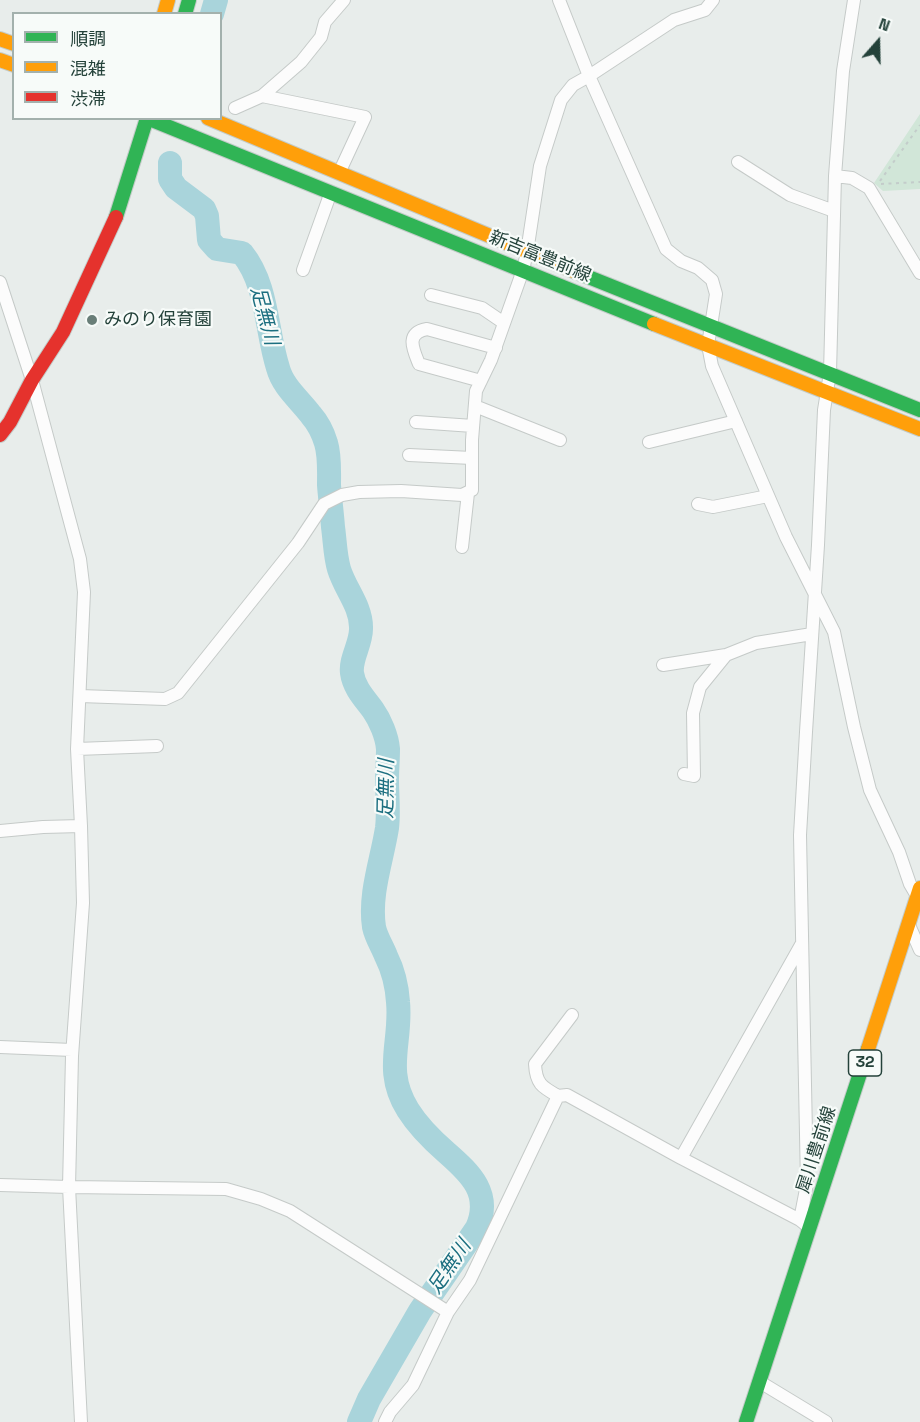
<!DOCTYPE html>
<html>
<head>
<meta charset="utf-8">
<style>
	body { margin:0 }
	#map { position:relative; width:920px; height:1422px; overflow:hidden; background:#e8edeb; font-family:"Space Grotesk","Noto Sans JP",sans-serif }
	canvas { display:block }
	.legend { position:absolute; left:12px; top:12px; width:210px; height:108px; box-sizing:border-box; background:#f7fbf9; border:2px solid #a3b1ad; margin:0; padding:8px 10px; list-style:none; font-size:18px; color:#24423a }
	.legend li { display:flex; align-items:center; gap:12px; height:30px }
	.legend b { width:30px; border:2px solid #a3b1ad }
	.north { position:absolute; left:848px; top:12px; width:60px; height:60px; -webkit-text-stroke:4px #f7fbf9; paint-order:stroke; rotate:20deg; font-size:16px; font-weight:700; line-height:24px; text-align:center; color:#24423a }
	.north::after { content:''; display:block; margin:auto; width:21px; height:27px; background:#24423a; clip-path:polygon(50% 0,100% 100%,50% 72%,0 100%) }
</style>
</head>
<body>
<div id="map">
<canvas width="920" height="1422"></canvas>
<ul class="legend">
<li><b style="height:8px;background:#30b455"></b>順調</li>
<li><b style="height:8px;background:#ff9f0a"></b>混雑</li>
<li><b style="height:8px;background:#e5322d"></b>渋滞</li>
</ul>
<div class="north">N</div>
</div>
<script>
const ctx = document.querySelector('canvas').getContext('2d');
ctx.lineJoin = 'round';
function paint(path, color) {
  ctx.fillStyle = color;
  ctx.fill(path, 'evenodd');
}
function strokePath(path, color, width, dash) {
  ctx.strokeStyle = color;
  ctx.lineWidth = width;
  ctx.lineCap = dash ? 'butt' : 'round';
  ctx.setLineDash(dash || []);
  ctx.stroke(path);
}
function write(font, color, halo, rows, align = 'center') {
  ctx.font = font + ' "Space Grotesk","Noto Sans JP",sans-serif';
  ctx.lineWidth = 4.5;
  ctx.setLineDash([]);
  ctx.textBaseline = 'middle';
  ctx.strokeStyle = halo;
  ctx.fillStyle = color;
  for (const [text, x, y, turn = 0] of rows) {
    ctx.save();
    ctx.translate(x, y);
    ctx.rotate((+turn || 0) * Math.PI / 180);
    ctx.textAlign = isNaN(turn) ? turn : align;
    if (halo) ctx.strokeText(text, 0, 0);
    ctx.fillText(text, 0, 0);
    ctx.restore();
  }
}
paint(new Path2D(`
	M920,114V189L883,191L874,183Z`), '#d1e6d8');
strokePath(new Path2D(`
	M212,14L216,0
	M170,163V179L176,188L204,209L207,216L209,240L217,249L242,253C268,285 266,331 278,368C283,387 300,400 311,415C318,423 323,433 326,443C330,456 329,471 329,485C330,499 332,513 333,527C335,541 335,555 339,569C345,589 361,606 361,627C362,643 350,658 352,673C354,688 365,699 373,710C380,720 387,736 388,749C388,759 387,770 387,780C387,796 389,812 387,828C382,860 369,894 374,927C376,937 382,946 386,956C393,970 397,986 398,1002C402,1042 383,1070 408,1110C418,1126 432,1140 447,1153C471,1174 492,1194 477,1228L420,1311L369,1399L359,1422`), '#a9d4db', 24);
const street = new Path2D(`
	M559,0L589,76L666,249L681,261L698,268L712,280L716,294L708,345L712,366L786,537L834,632L854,727L870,790L899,852L910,884L917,896
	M262,96L365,117L339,173
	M235,108L262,96L301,62L321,37L325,22L344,0
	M738,162L790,195L834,211
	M835,176L852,178L869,188L920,273
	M303,270L331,192
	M0,282L32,380L80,559L84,592L77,749L81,826L83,903L72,1056L69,1187L81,1422
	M431,295L482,308L504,323
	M481,381L419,364C413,349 405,333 427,329L496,348
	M475,406L560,440
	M416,422L473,426
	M649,442L736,421
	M409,455L472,458
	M698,504L713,507L768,496
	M462,547L468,493
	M663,665L726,655L756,643L812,634
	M80,696L165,699L178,693L298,543L324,504L342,495L359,492L401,491L462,495L472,490V440L476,391L491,360L523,270L527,252L540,166L561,100L573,85L589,76L674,20L705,10L713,0
	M77,749L157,746
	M684,774L694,776L693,713L700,687L726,655
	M0,831L43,827L81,826
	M909,925L920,950
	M0,1047L72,1050
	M558,1096C542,1087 536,1084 535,1064L572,1015
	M681,1158L801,945
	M0,1185L69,1187L226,1189L261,1199L290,1211L448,1312
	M800,1220L807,1184L800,835L806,732L818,545L824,410L830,373L835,176L843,71L854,0
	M760,1382L826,1422
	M385,1422L390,1412L413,1385L448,1312L470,1280L558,1096L567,1095L681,1158L800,1220L805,1224`);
const fast = new Path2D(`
	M185,14L189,0
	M147,118L654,324
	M116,217L147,118
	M576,272L920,410
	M746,1422L868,1049`);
const slow = new Path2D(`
	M164,14L168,0
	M0,39L14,44
	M0,60L14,65
	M208,118L576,272
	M654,324L920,429
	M868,1049L920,888`);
const jam = new Path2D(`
	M0,435L10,422L32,380L63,332L116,217`);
strokePath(street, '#c5cac8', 14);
strokePath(fast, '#c3cbc8', 16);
strokePath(slow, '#c3cbc8', 16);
strokePath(jam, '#c3cbc8', 16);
strokePath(new Path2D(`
	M880,181L920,125
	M881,184L920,182`), '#c3ccca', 2, [3, 4.5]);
strokePath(street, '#fcfcfc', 12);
strokePath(fast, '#30b455', 14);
strokePath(slow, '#ff9f0a', 14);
strokePath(jam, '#e5322d', 14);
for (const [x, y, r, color] of [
	[92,320,6,"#697e78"]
]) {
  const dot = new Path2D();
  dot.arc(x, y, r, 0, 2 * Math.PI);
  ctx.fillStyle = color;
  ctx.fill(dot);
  strokePath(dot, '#f7fbf9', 2);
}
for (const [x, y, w] of [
	[865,1063,33]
]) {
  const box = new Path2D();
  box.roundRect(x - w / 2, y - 13, w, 26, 4.5);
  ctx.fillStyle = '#f7fbf9';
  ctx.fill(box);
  strokePath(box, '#24423a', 1.5);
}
write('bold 16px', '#24423a', null, [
	["32",865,1063]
]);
write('18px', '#24423a', '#f7fbf9', [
	["新吉富豊前線",540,257,22],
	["犀川豊前線",817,1150,-72]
]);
write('18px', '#24423a', '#f7fbf9', [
	["みのり保育園",104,320]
], 'left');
write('italic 20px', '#1c6f80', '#f7fbf9', [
	["足無川",264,316,75],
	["足無川",387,789,-89],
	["足無川",450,1267,-56]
]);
</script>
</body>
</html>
